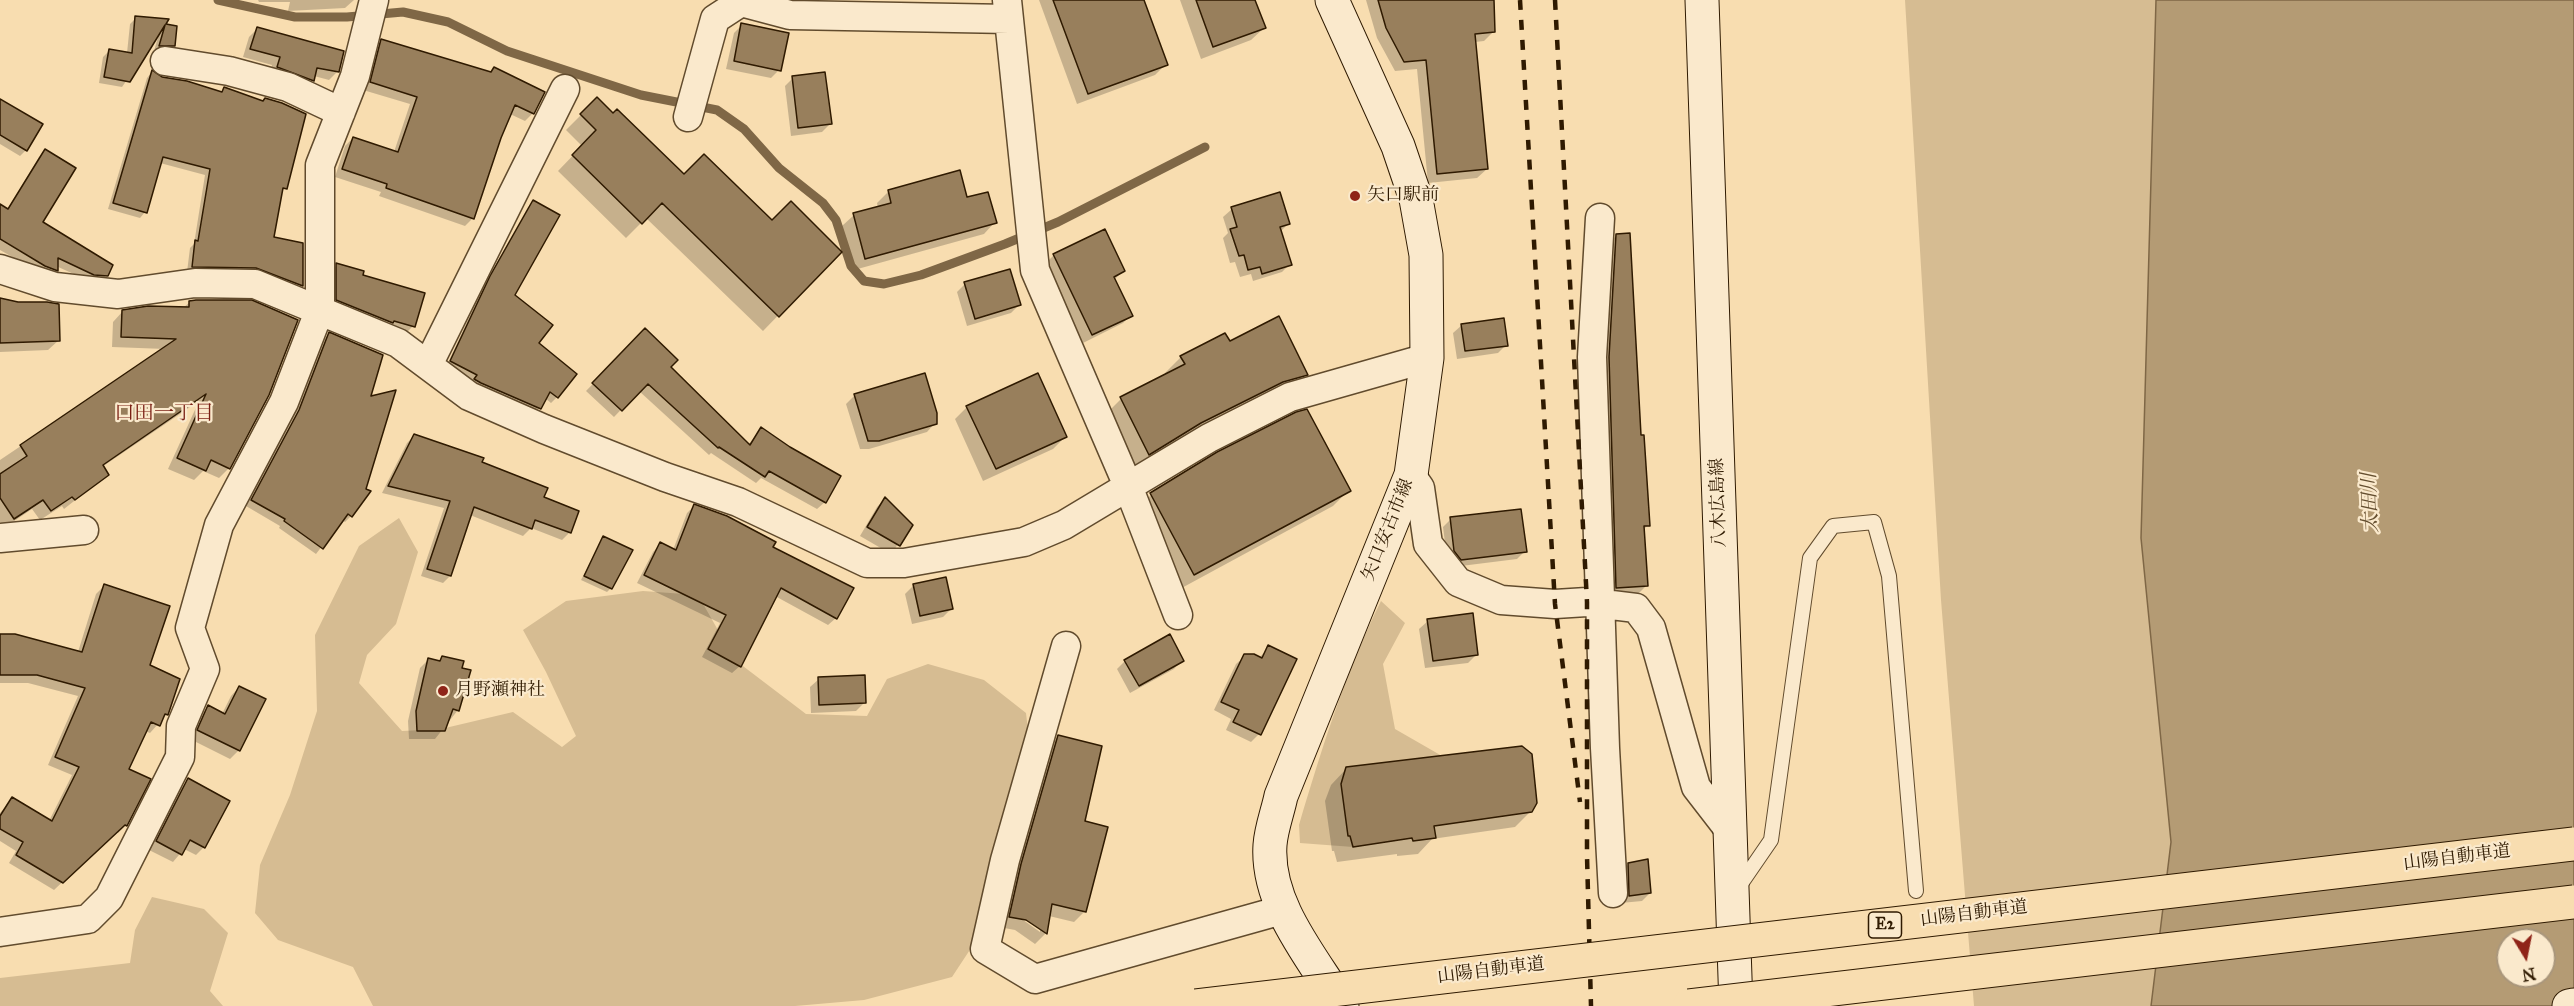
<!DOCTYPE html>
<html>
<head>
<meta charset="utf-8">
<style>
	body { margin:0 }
	#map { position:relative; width:2574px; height:1006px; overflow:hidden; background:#f8ddb0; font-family:"IM FELL Great Primer",serif }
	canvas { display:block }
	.north { position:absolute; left:2496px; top:928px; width:60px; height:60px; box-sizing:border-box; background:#fae9cc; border:2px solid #a9967b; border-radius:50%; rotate:170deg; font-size:16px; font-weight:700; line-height:24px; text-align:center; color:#2f1a01 }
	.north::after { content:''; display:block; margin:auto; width:21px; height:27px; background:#8f2418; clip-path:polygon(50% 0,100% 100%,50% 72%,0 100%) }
</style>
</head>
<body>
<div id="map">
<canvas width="2574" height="1006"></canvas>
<div class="north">N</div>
</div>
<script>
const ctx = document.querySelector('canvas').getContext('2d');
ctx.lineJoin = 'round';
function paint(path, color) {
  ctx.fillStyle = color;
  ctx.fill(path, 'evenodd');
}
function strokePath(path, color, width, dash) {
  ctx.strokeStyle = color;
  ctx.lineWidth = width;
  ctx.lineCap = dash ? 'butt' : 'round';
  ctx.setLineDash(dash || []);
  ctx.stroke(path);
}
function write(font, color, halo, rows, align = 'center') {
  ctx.font = font + ' "IM FELL Great Primer","Noto Serif JP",serif';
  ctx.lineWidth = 4.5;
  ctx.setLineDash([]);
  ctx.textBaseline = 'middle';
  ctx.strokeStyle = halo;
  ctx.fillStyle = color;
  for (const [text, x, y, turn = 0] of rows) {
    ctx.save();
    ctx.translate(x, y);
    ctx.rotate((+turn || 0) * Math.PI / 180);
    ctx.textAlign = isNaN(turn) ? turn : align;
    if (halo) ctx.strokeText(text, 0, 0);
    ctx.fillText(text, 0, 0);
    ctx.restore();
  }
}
paint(new Path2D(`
	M1905,0H2156L2141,538L2171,842L2151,1006H1974L1941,600Z
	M399,518L418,552L396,624L367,655L359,683L402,731L441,729L513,712L562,747L576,736L546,672L523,630L566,601L643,591L698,595L735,660L806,714L867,716L887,679L928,664L984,680L1026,713L1031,756L979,936L952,977L864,1000L795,1006H373L353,967L278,940L255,913L260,865L290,795L317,711L315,635L359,546Z
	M1381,601L1405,623L1383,664L1395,729L1442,756L1346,767L1341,784L1348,836L1351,838L1353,847L1300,843L1299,825C1322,748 1345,673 1381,601Z
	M152,897L204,909L228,933L210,991L223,1006H0V978L130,963L135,930Z`), '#d6bc92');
const water = new Path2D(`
	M2156,0H2574V1006H2151L2171,842L2141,538ZM2508,940H2544V976H2508Z`);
paint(water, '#b49b74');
strokePath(water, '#7f6746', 1.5);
paint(new Path2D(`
	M258,0H354L345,8L288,11L290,2H259Z
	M1039,0H1143L1166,64L1155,75L1077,104Z
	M1180,0H1254L1264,28L1251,40L1201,59Z
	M1366,0H1492L1494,31L1484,41L1475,42L1487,169L1477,178L1428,183L1417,69L1395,71L1377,38Z
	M136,18L176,27L174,45L168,52L154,51L159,34L122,87L99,83L103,57L109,51L127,53L130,24Z
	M742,25L779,70L771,78L726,69L734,33Z
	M257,29L337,72L329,80L314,76L304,88L270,75L272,65L243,57L249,37Z
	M382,40L533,113L525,121L510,114L473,218L465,226L379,196L381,192L335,177L345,146L353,138L394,152L410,104L363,90L374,48Z
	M152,72L162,79L220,93L224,89L285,188L280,193L272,239L302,286L296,291L187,272L190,248L194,244L205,175L160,163L145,212L140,218L108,209L147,78Z
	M793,78L830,124L822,132L791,136L785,86Z
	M597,99L684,176L772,222L840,252L763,331L646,218L626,238L558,171L582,146L566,130Z
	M0,101L26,150L20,156L0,144Z
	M46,151L41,222L106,275L100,282L87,280L56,266L57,270L50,276L39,272L0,250V211L7,210L39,157Z
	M889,191L966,199L995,222L984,234L854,270L842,226L854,215L878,208L877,203Z
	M534,202L513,295L537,343L557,397L551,403L545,398L534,414L470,385L446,367L485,283L528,207Z
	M1232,209L1288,224L1280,232L1290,264L1282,272L1253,281L1251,274L1240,277L1235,262L1230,263L1223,238L1228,233L1223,217Z
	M1616,236L1648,525L1643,530L1647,585L1639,593L1608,595L1601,366L1608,244Z
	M1054,255L1123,271L1114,280L1131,315L1123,323L1083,343L1046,263Z
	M337,265L361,276L413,326L407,332L331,306V271Z
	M965,284L1019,305L1011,313L967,326L957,292Z
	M0,300L59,340L48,350L0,352Z
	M190,302L229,468L219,478L203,471L194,480L168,469L199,401L102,467L107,475L64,509L62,506L40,520L32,509L4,528L0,522V460L165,349L112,347L113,322L123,311L183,308Z
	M1462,325L1506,345L1498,353L1457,359L1453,333Z
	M645,330L669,367L748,445L761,429L825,502L817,509L761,478L756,483L711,453L709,455L639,391L614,417L586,391Z
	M329,334L369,398L351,516L345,522L342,520L316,554L279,528L280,526L246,506L293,417L323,340Z
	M1229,343L1306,374L1290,390L1133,470L1105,415L1121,399L1166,375L1165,373L1181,357Z
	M855,395L935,423L927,432L869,449H860L846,404Z
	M967,407L1065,437L1053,449L983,481L955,419Z
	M414,436L480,463L542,498L577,512L569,533L562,540L531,528L523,536L470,515L450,576L443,583L421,576L444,508L382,493L407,443Z
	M1349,490L1333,506L1178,590L1135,511L1151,495Z
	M885,499L911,526L891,554L860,536L877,507Z
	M694,506L771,547L836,618L828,625L775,596L740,666L732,673L702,657L720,623L637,583L653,552L660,544L673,550L687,513Z
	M1451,519L1525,551L1517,559L1453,567L1447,559L1443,527Z
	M603,538L611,588L607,592L581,580Z
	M104,586L148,666L178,680L166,715L150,733L145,731L127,769L126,825L118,833L115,832L54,890L9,863L16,851L0,841V813L12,799L49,821L72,775L48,765L78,696L28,683H0V635L78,652L96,594Z
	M913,586L952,608L943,617L912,624L905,594Z
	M1428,621L1477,654L1468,663L1425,668L1419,629Z
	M1269,647L1259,734L1251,742L1226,730L1231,719L1214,710L1236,664L1245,656L1259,658Z
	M442,657L458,710L435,739H409L408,721L420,668L428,660L438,662Z
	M1182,660L1174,669L1130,693L1117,669L1125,661Z
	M819,679L864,703L856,711L811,713L810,687Z
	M239,687L264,699L239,750L230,759L190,739L200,715L208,707L222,714L231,696Z
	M1058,737L1083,822L1085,911L1074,922L1049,916L1045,934L1035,944L1015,930L999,927L1048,748ZM1020,915L1040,928V932L1019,917Z
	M1347,768L1531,811L1515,827L1432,839L1418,854L1397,856V854L1337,862L1334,851H1332L1325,801L1331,785Z
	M188,780L204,847L196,855L184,849L173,862L149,850L180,789Z
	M1629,864L1650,893L1642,901L1621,903L1620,873Z`), '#0003');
strokePath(new Path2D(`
	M218,0L295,17H347L403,12L448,22L507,51L641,95L717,110L744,129L779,168L823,203L836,220L851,266L864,281L884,284L921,275L1005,244L1058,222L1205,147`), '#7f6746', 9);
const building = new Path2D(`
	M1053,0H1144L1168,65L1088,94Z
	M1196,0H1255L1266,28L1213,47Z
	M1378,0H1494L1495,32L1475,34L1488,169L1437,174L1426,60L1404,62L1386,28Z
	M135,16L169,19L166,24L177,26L175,46H159L165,25L130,82L104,77L109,49L132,53Z
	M741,23L789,33L781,71L734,61Z
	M257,27L344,51L339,72L317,68L314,81L277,67L280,57L250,49Z
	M381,39L491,72L494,67L545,92L534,114L515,105L501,138L474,219L386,188L387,184L342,169L353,137L398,152L417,97L370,82Z
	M152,70L162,77L187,81L222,92L224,87L263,101L265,98L282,103L306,114L287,189L283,188L274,237L303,243V286L256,268L192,267L195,240L198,241L210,169L163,157L147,213L113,203Z
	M825,72L832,124L798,128L792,76Z
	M597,97L613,113L617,109L684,174L704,154L772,220L791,201L842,252L779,317L662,203L642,224L572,155L596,130L580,114Z
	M0,99L43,124L27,151L0,135Z
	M45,149L76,168L43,222L113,265L108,276L94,275L58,258V271L45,266L0,239V204L8,209Z
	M960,170L967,197L988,192L997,223L865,259L853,213L891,203L888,190Z
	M1280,192L1290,224L1280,227L1292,265L1262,274L1260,267L1248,270L1244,255L1239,256L1230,229L1237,227L1231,207Z
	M533,200L560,215L515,295L553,325L539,343L577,374L558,398L550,392L541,409L481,383L474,379L477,375L450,361L490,276Z
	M1105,229L1125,271L1114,277L1133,316L1092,335L1053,254Z
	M1630,233L1641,435H1644L1650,526H1644L1648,586L1616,588L1609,357L1616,234Z
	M336,263L364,271L363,275L425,293L415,327L394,321L393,323L336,300Z
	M1010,269L1021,305L975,319L964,282Z
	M0,298L18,302H47L59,304L60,341L0,343Z
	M196,300H252L298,320L269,395L230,469L211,460L206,471L177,458L206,394L103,465L109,475L75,500L72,497L51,511L43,500L14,519L0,498V474L27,456L20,445L176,339L121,337L122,310L148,306L189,307V301Z
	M1279,316L1308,375L1283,382L1201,423L1149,455L1120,397L1185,364L1180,356L1225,333L1230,341Z
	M1504,318L1508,346L1465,351L1461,324Z
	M645,328L678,360L671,367L750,445L761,427L790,447L841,476L826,503L769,471L765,477L719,447L718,448L648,384L622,411L592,383Z
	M329,332L383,355L371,396L396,390L366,489L371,491L352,517L348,514L323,549L284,521L285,519L251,500L299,410Z
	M925,373L937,413V424L879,441H868L854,394Z
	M1038,373L1067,437L996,469L966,406Z
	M1307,409L1351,491L1194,575L1150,493L1217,452L1296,412Z
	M414,434L484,458L482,462L548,488L544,497L579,511L571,533L535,520L532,529L474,507L451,576L427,569L450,501L388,486Z
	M885,497L913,525L900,546L867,527Z
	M694,504L727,516L776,542L773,547L854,588L837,619L781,588L741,667L708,649L726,615L644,575L660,542L676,550Z
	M1521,509L1527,552L1461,560L1454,551L1450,517Z
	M603,536L633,550L612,589L584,576Z
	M946,577L953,609L920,616L913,584Z
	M104,584L170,606L150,665L180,679L168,715L165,714L160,726L151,722L129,769L151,779L127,826L125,825L63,883L16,855L23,842L0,829V816L12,797L52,821L79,767L55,757L85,688L37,675H0V634H15L82,652Z
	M1473,613L1478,655L1433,661L1427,619Z
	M1170,634L1184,661L1139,686L1124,660Z
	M1268,645L1297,659L1261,735L1233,722L1239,710L1221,702L1244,654H1254L1262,658Z
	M442,656L464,661L462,668L471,670L459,711L453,709L445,731H417L416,711L428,658L440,661Z
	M865,675L866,703L819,705L818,677Z
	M239,686L266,699L240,751L197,730L208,705L225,714Z
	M1058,735L1102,746L1085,821L1108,827L1086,912L1052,904L1047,934L1026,920L1009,917L1021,864Z
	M1522,746L1532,754L1537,803L1532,812L1434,826L1436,838L1413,841L1412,838L1353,847L1350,836H1348L1341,784L1346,767Z
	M188,778L230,801L205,848L190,840L182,855L156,841Z
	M1648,859L1651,893L1629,896L1628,863Z`);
paint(building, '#987f5c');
strokePath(building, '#2f1a01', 1.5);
const service = new Path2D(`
	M1738,888L1771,840L1810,558L1833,526L1874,522L1889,576L1916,891`);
const minor = new Path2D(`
	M1007,0L1035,270L1128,486L1178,615
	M165,61L229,71L288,87L341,112
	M688,117L715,19L741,2L790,15L1009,19
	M1600,218L1592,357L1605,748L1613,893
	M0,269L55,287L118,294L195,283L255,284L398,343L469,396L544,429L665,477L738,502L867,563H904L1024,542L1064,525L1209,438L1290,397L1427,358
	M428,365L565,89
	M1411,475L1420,488L1428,544L1458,582L1501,600L1555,604L1587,602L1636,608L1651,628L1696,787L1730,831
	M0,538L84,530
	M1066,646L1005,860L985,949L1035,979L1282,910
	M0,932L88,919L109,898L180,757L181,726L205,669L190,628L219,525L284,402L320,309V165L355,76L374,0`);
const secondary = new Path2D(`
	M1332,0L1398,146L1416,199L1426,255L1427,358L1411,475L1281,796C1278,811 1271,829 1270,845C1266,905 1313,958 1342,1006
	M1702,0L1736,1006
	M2569,1006L2574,1005`);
strokePath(service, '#614b2d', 16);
strokePath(minor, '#614b2d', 31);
strokePath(secondary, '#2f1a01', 35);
strokePath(service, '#fae9cc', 14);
strokePath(minor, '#fae9cc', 28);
strokePath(secondary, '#fae9cc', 33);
strokePath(new Path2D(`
	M1520,0L1555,604L1580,802
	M1555,0L1587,602V856L1591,1006`), '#2f1a01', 4.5, [10, 10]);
const motorwayBridge = new Path2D(`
	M1196,1006L2574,844
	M1689,1006L2574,902`);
strokePath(motorwayBridge, '#2f1a01', 35, []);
strokePath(motorwayBridge, '#f8ddb0', 33);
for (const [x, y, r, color] of [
	[1355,196,6,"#8f2418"],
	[443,691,6,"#8f2418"]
]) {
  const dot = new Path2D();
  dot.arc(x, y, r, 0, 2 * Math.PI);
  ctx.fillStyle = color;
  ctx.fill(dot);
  strokePath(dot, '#fae9cc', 2);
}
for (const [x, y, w] of [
	[1885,925,33]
]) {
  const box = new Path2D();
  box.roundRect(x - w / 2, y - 13, w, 26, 4.5);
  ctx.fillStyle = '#fae9cc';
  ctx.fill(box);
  strokePath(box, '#2f1a01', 1.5);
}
write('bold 16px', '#2f1a01', null, [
	["E2",1885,925]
]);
write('18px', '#2f1a01', '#fae9cc', [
	["矢口駅前",1367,196],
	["月野瀬神社",455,691]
], 'left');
write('18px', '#2f1a01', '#fae9cc', [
	["八木広島線",1719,503,-92],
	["矢口安古市線",1388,530,-68],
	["山陽自動車道",2457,858,-7],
	["山陽自動車道",1974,914,-7],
	["山陽自動車道",1491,971,-7]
]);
write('20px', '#7a1f14', '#fae9cc', [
	["口田一丁目",164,414]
]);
write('italic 20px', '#644e2f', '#fae9cc', [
	["太田川",2371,503,-92]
]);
</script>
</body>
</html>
